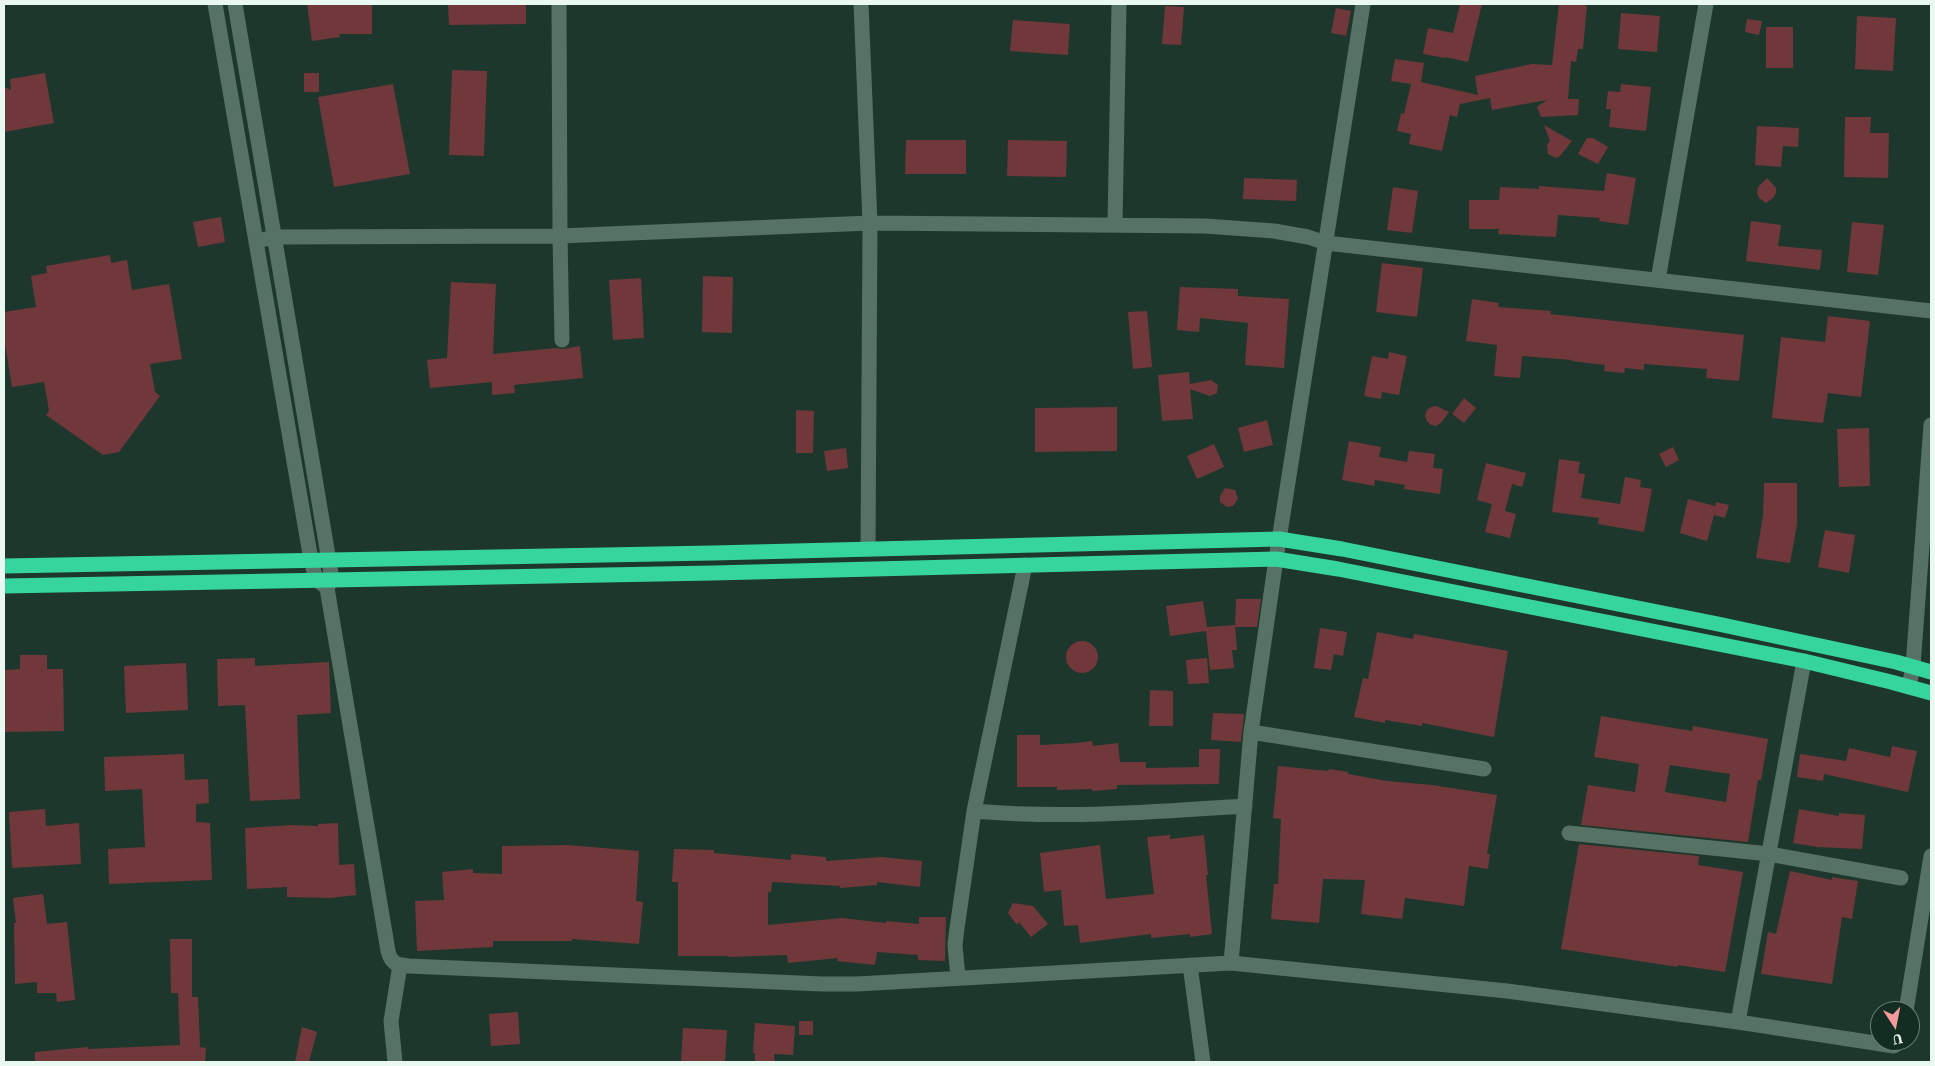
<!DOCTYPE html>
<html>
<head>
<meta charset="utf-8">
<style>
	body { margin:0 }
	#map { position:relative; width:1935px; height:1066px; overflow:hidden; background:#1e372c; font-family:"Source Serif 4",serif }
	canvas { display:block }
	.frame { position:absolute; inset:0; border:5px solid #e9f8f0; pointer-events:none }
	.north { position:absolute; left:1870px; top:1001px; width:50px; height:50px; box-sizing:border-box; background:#132d22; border:1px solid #697e74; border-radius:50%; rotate:169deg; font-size:14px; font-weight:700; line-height:20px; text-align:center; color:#e9f8f0 }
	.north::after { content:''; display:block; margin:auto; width:18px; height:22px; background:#f59b9c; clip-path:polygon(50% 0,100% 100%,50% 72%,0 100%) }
</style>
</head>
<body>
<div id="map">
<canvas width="1935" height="1066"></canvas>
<div class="frame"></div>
<div class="north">U</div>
</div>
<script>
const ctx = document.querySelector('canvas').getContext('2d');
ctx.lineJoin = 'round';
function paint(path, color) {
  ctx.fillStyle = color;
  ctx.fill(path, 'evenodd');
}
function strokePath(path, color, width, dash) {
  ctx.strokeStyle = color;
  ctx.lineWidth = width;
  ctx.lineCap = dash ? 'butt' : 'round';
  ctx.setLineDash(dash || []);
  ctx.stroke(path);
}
paint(new Path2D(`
	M307,4H372V34H339L340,37L312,41Z
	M448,4H526V24L449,25Z
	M1460,4H1482L1468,62L1445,57V58L1423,54L1428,28L1453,33Z
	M1559,4H1577L1587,6L1583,49H1578L1576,62L1571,61L1568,99H1579L1578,115L1541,117L1537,107L1547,100L1492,110L1490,98L1460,104L1457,117L1450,115L1442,151L1409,144L1411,134L1397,131L1401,113L1404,114L1411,84L1391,81L1395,59L1424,63L1421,82L1478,95L1475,76L1532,64L1552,65Z
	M1165,6L1184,7L1181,45L1162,44Z
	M1336,8L1351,11L1346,36L1331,33Z
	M1621,13L1660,16L1657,52L1618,49Z
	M1857,16L1896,18L1893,71L1855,69Z
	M1747,19L1762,21L1759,35L1745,32Z
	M1013,20L1070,24L1068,55L1010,51Z
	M1766,27H1793V68H1766Z
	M452,70L487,71L484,156L449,155Z
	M45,73L54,123L4,132V87L11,90L10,79Z
	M304,73H319V92H304Z
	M393,84L410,174L334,187L318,97Z
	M1621,84L1651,87L1646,131L1609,127L1611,109H1606L1608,91L1620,92Z
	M1845,117H1871L1870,133H1889L1888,178L1844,177Z
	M1544,125L1572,141L1560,156L1556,158L1548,154L1547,145L1550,141Z
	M1757,126L1799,128L1798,147L1783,146L1781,167L1755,165Z
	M1587,138H1593L1608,147L1598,164L1578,154Z
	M906,140H966V174H905Z
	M1008,140L1067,141L1066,177L1007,176Z
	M1607,173L1636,178L1628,225L1599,221L1600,218L1558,215L1556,237L1498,234L1499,229H1469V200H1499L1500,187L1539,189V186L1604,191Z
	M1244,178L1297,180L1296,201L1243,199Z
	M1767,178L1776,188V193L1773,198L1766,203L1759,198L1757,193L1758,187Z
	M1393,187L1418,191L1412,233L1387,230Z
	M221,217L225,242L198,247L193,222Z
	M1751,221L1781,225L1778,246L1822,250L1820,270L1746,261Z
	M1852,222L1884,225L1878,275L1847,272Z
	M110,255L111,263L127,260L132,290L169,284L182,359L150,364L155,392L160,396L119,452L103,455L46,415L49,411L44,382L12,387L4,338V312L36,307L31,276L47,273L46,266Z
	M1382,263L1423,268L1417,317L1376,312Z
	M703,276L733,277L732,333L702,332Z
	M641,278L644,338L613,340L609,280Z
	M451,282L496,284L493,354L557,348L563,349L580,346L583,378L514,385L515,393L492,395V382L430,388L427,360L447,358Z
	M1180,287L1238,289V296L1289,299L1284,368L1245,365L1248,323L1200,318L1199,332L1177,330Z
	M1472,299L1499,303L1498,307L1551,311L1550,314L1744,335L1739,381L1706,378L1707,369L1644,364V370L1625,368L1624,373L1604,371L1605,365L1571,361L1572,360L1522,356L1520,378L1494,376L1497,345L1466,341Z
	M1147,311L1152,367L1133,369L1128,312Z
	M1828,316L1870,321L1861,397L1828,393L1823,423L1772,418L1781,337L1825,342Z
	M1389,352L1407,356L1399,395L1382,392L1381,399L1364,396L1372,356L1388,359Z
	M1189,372L1190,384L1211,380L1218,385L1217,393L1210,396L1190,389L1193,419L1162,421L1158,375Z
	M1464,398L1476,408L1464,423L1452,414Z
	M1436,406L1449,412L1441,423L1436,426L1431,425L1427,421L1425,416L1427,410L1431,407Z
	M1117,407V451L1035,452V408Z
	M796,410L814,411L813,453H796Z
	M1267,420L1273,445L1244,452L1238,428Z
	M1869,428L1870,486L1839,487L1837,429Z
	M1349,441L1381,447L1379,457L1407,462L1409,451L1435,454L1433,468L1443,469L1440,494L1404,489L1405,485L1375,480L1374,486L1342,480Z
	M1214,444L1224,467L1197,479L1187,456Z
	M1673,447L1679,460L1666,467L1659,454Z
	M846,448L848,468L827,471L824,451Z
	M1559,459L1580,462L1578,473L1585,474L1581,498L1620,504L1625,477L1641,480L1640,487L1652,489L1644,532L1598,524L1599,518L1552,512Z
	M1486,463L1526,473L1522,487L1512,484L1505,511L1516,514L1510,538L1485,532L1492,504L1477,500Z
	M1764,483H1797V525L1790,563L1756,558L1763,516Z
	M1225,488L1235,490L1238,499L1233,506L1227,507L1220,502V496Z
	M1688,499L1715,506L1716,502L1729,505L1725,518L1714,515L1707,541L1680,533Z
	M1825,530L1855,535L1849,573L1818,567Z
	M1236,599H1261L1257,627H1235Z
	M1203,601L1207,627L1235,625L1237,650H1232L1234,668L1210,670L1206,631L1170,636L1166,606Z
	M1320,628L1347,632L1343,656L1334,654L1331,670L1314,668Z
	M1377,632L1413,639L1414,634L1508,651L1494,737L1422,723V726L1385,720V723L1354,717L1363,678L1368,679Z
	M1066 657a16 16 0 1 1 32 0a16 16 0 1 1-32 0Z
	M20,655H47V669H63L64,731L4,732V670L20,669Z
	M255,658V666L329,662L331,713L297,715L300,799L250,801L245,705L218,706L217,659Z
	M1207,658L1209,683L1188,684L1186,660Z
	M186,663L188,710L126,713L124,666Z
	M1150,690L1173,691V726H1149Z
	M1213,713L1244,714L1241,742L1211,740Z
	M1601,716L1692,731L1693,726L1768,739L1761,780H1758L1748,842L1581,825L1588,785L1635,792L1639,764L1594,757ZM1670,765L1730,774L1726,802L1665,792Z
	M1017,735H1040V745L1077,743L1092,741L1093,746L1118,743L1120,762H1146V768L1199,767V749H1220L1219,784L1117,785V789L1092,791V789L1057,790V787H1017Z
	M1892,746L1917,751L1908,792L1824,774L1823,781L1797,777L1800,754L1846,761L1849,748L1890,757Z
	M184,754L185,780L208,779L209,803L196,804V822L210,823L212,880L109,884L108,849L145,847L142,789L105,791L104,757Z
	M1278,766L1328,771L1329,769L1348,772V774L1387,781L1432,785L1497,795L1487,854H1490L1488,869L1469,866L1464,906L1405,898L1402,919L1361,914L1365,880L1323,879L1319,923L1271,919L1274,884H1278L1281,819L1273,818Z
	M45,809L46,826L79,823L81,864L12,868L9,812Z
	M1799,809L1839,816V813L1865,815L1862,849L1817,847L1793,843Z
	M338,823L339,865L354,864L356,895L330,898L287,897V887L247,889L245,828L292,825L318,826V824Z
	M1170,835V839L1204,835L1208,875H1206L1212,934L1190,937V934L1151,938V934L1080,943L1078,925L1064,926L1061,890L1044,892L1040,853L1100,845L1106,899L1154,894L1147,837Z
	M1579,844L1699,856L1698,865L1743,872L1725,972L1678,965V967L1561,949Z
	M568,845L639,851L636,901L643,902L639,944L572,939V941H493V947L417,951L415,901L444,900L442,872L473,869V873L502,874V846Z
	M674,849L714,850V853L791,860V854L826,857V861L881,857L922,861L920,887L877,882V885L840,888V886L772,882L771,892H768V925L842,918L886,923V921L919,924V917H946L945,961L918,960V955L877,952L875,965L837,961L838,958L788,963L787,955L728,957V956H678V882H672Z
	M1790,871L1832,880V877L1858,881L1852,919L1842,917L1832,984L1761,974L1768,932L1776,934Z
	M43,894L47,924L67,922L75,1000L57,1002L56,993H37V982L15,984L14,923H16L13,898Z
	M1013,903L1033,906L1048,924L1031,937L1019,922L1017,925L1008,913Z
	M170,939H192V997H198L200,1047L206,1048L205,1062H35V1052L88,1047V1049L180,1045L178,993H171Z
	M518,1012L520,1044L491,1046L489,1014Z
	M799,1021H813V1035H799Z
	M755,1023L795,1026L793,1055L774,1054L775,1062H755V1053H753Z
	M302,1027L317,1032L309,1062H295Z
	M683,1028L727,1030L725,1062H681Z`), '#70383a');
strokePath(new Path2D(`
	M215,4L311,560L316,579L326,587
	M235,4L332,579L327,588L388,951C391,963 396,965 409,966L822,984H857L1231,963L1507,991L1738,1022L1894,1046L1901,1041
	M559,4L560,236L562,340
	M861,4L870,223L868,549
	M1115,224L1119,4
	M256,241L275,237L560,236L870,223L1205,226L1274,231L1308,237L1326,243L1931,311
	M1658,280L1706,4
	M1909,687L1913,666L1931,425
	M1251,732L1484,769
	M974,811C1064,819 1155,812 1245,806
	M1569,833L1769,854L1901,878
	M1231,963L1251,732L1276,559L1363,4
	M1190,965L1203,1062
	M958,978L955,945L957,928L974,811L1025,565
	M1906,1011L1931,856
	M1738,1022L1804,661
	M395,1062L391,1021L400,965`), '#567264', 15);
strokePath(new Path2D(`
	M4,566L713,553L1279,539L1342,549L1718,624L1896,662L1931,672
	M4,586L713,573L1276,559L1338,569L1804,661L1891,682L1931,693`), '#36d59d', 15);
</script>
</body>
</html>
